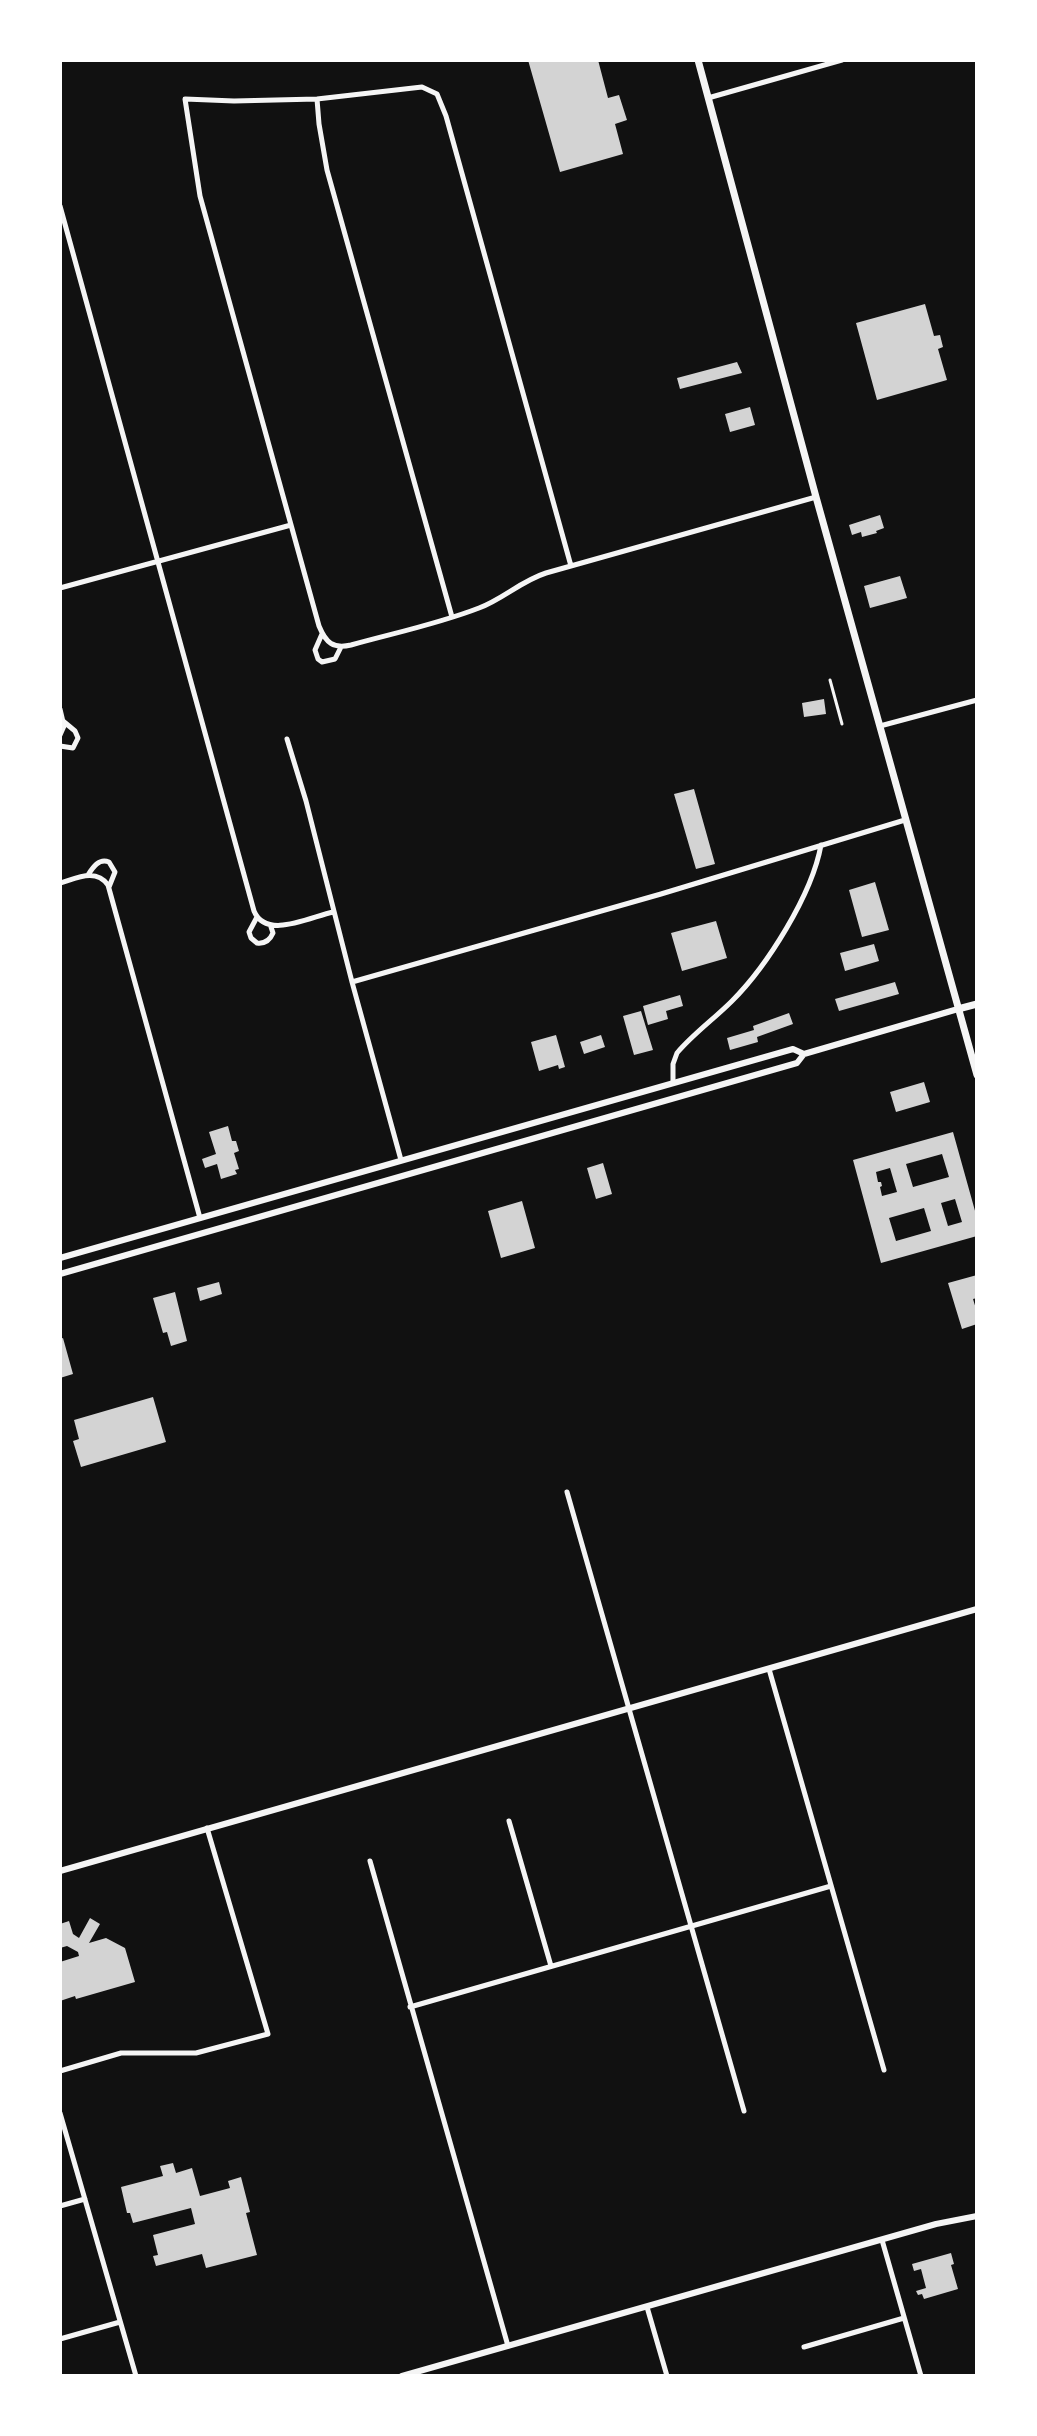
<!DOCTYPE html>
<html>
<head>
<meta charset="utf-8">
<style>
	body { margin:0 }
	#map { position:relative; width:1037px; height:2436px; overflow:hidden; background:#111; font-family:"Space Grotesk",sans-serif }
	canvas { display:block }
	.frame { position:absolute; inset:0; border:62px solid #fff; pointer-events:none }
</style>
</head>
<body>
<div id="map">
<canvas width="1037" height="2436"></canvas>
<div class="frame"></div>
</div>
<script>
const ctx = document.querySelector('canvas').getContext('2d');
ctx.lineJoin = 'round';
function paint(path, color) {
  ctx.fillStyle = color;
  ctx.fill(path, 'evenodd');
}
function strokePath(path, color, width, dash) {
  ctx.strokeStyle = color;
  ctx.lineWidth = width;
  ctx.lineCap = dash ? 'butt' : 'round';
  ctx.setLineDash(dash || []);
  ctx.stroke(path);
}
paint(new Path2D(`
	M528,60H598L608,98L619,95L627,120L615,124L623,154L560,172Z
	M925,304L934,336L940,335L943,347L938,349L947,380L877,400L856,323Z
	M737,362L742,373L680,389L677,378Z
	M750,407L755,425L730,432L725,414Z
	M880,515L884,528L876,531L877,533L862,537L861,532L852,535L849,525Z
	M900,576L907,598L870,608L864,586Z
	M824,699L826,714L804,717L802,703Z
	M694,789L715,864L696,869L674,794Z
	M875,882L889,930L862,937L849,890Z
	M716,921L727,958L682,971L671,933Z
	M874,944L879,961L845,971L840,953Z
	M895,982L899,994L839,1011L835,999Z
	M680,995L683,1006L666,1011L668,1019L648,1025L643,1006Z
	M641,1011L653,1050L634,1055L623,1016Z
	M789,1013L793,1024L757,1037L758,1042L730,1050L727,1038L754,1030L753,1026Z
	M556,1035L565,1067L559,1069L558,1065L539,1071L531,1042Z
	M601,1035L605,1047L584,1054L580,1042Z
	M924,1082L930,1102L896,1112L890,1092Z
	M228,1126L232,1141H236L239,1151L234,1153L239,1169L235,1170L237,1174L221,1179L217,1164L205,1168L202,1159L216,1154L209,1132Z
	M953,1132L977,1218V1236L881,1263L853,1160ZM942,1154L949,1177L913,1187L906,1164ZM890,1168L897,1192L882,1196L880,1187L882,1186L881,1182H878L876,1172ZM955,1199L962,1222L948,1226L941,1203ZM924,1208L931,1231L896,1241L889,1218Z
	M603,1163L612,1194L596,1199L587,1168Z
	M522,1201L535,1248L501,1258L488,1211Z
	M977,1275V1298L973,1299L977,1312V1324L962,1329L948,1283Z
	M219,1282L222,1294L200,1301L197,1288Z
	M175,1292L187,1341L171,1346L167,1332L163,1333L153,1298Z
	M63,1338L73,1374L60,1378V1339Z
	M153,1397L166,1442L81,1467L73,1441L79,1439L74,1420Z
	M90,1918L100,1924L89,1943L106,1938L125,1948L135,1982L76,1999L75,1996L60,2001V1962L79,1956L78,1952L67,1946L60,1948V1924L69,1921L73,1934L79,1938Z
	M173,2163L176,2173L192,2168L200,2196L230,2188L228,2181L241,2177L250,2212L246,2213L257,2255L206,2268L202,2254L156,2266L153,2256L158,2255L153,2235L195,2224L191,2208L133,2223L130,2213H127L121,2187L163,2176L160,2166Z
	M951,2253L954,2264L951,2265L958,2289L924,2299L922,2294L918,2295L916,2291L926,2288L921,2269L914,2271L912,2264Z`), '#d3d3d3');
strokePath(new Path2D(`
	M830,680L842,724`), '#f5f5f5', 3);
strokePath(new Path2D(`
	M708,98L842,60
	M317,99L319,124L327,170L452,617
	M60,206L254,911C266,940 310,917 333,912
	M571,566L446,116L437,94L422,87L317,99L234,101L185,99L200,196L319,626C326,643 333,649 351,645C394,633 438,624 479,608C503,599 521,581 546,573L816,497
	M60,588L291,525
	M322,634L315,650L318,659L322,662L335,659L341,647
	M60,709L64,726L60,735
	M880,726L977,700
	M287,739L306,801L352,982L401,1160
	M60,746L73,748L78,738L75,731L63,721
	M88,875C93,867 99,858 109,862L115,872L109,887
	M60,883C77,878 96,868 108,885L200,1218
	M257,917L249,932L251,938L257,943C265,944 270,940 273,933L271,927
	M352,982L661,894L905,820
	M673,1082V1064L677,1053C693,1034 714,1019 732,1001C767,966 812,895 821,845
	M567,1492L744,2111
	M769,1669L884,2070
	M509,1821L551,1966
	M370,1861L508,2346
	M410,2007L831,1886
	M60,2071L121,2053H196L268,2034L207,1828
	M60,2113L136,2376
	M60,2206L85,2199
	M882,2240L921,2376
	M647,2307L667,2376
	M60,2339L120,2322
	M804,2347L904,2318`), '#f5f5f5', 5);
strokePath(new Path2D(`
	M60,1258L793,1049L804,1054
	M60,1274L797,1063L804,1054L958,1009
	M60,1871L977,1609
	M402,2376L936,2224L977,2216`), '#f5f5f5', 6);
strokePath(new Path2D(`
	M698,60L816,497L977,1075
	M958,1009L977,1004`), '#f5f5f5', 7);
</script>
</body>
</html>
